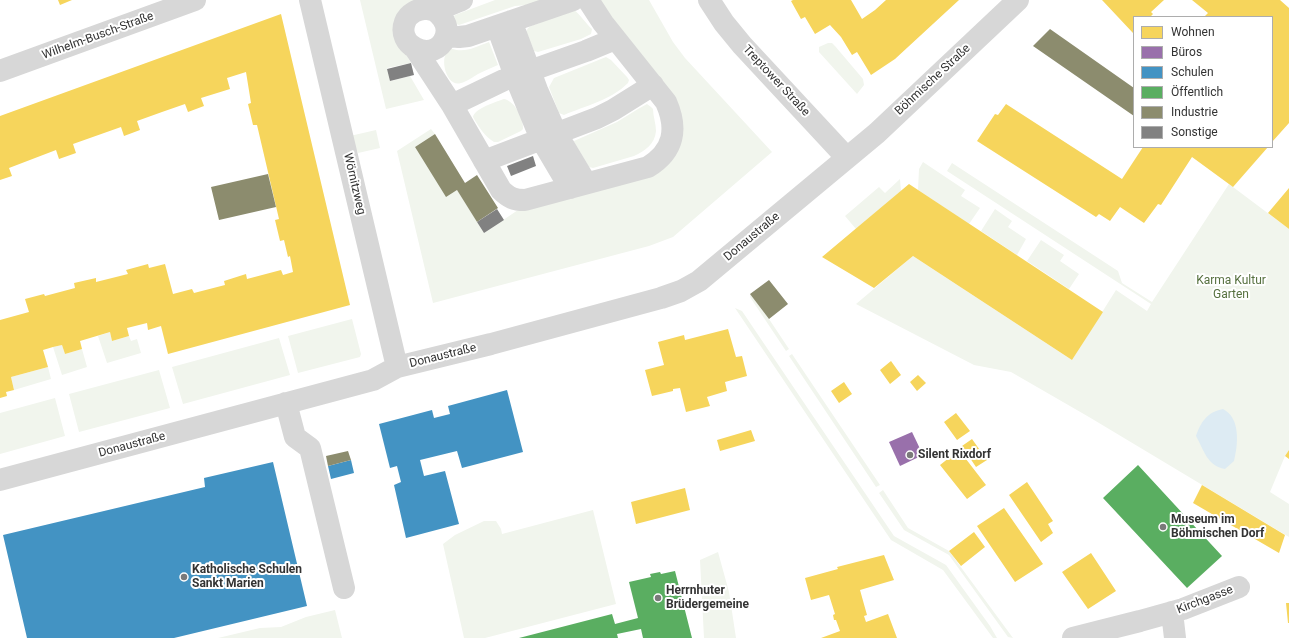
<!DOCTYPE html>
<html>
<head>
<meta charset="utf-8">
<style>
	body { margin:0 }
	#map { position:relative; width:1289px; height:638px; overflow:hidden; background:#fff; font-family:Roboto,sans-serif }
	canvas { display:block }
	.legend { position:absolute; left:1133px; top:16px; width:140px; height:132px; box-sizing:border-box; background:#fff; border:1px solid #adadad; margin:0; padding:5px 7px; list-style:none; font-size:12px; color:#333 }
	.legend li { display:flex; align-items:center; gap:8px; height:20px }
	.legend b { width:20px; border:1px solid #adadad }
</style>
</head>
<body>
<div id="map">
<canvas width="1289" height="638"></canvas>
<ul class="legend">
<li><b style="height:11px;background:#f6d55c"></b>Wohnen</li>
<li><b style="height:11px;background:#9970ab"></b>Büros</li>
<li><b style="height:11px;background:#4393c3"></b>Schulen</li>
<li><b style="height:11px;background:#5aae61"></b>Öffentlich</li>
<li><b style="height:11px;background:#8c8c6e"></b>Industrie</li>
<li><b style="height:11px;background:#818181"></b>Sonstige</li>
</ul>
</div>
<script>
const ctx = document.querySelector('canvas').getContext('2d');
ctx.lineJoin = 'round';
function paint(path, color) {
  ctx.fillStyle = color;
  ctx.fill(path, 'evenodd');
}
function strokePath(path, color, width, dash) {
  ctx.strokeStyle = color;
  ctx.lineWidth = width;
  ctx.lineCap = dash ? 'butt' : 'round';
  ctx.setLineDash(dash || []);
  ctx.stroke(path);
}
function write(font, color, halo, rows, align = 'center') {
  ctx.font = font + ' Roboto,sans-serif';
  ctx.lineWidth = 4;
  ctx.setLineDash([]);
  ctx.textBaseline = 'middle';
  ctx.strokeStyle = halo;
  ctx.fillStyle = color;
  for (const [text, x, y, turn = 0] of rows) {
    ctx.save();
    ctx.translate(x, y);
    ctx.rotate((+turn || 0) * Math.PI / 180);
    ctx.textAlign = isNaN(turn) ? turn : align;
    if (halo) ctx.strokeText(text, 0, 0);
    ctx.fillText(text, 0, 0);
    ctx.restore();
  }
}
paint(new Path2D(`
	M360,0H444L428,2L400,44L411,63L387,68L391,81L410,76L424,100L386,109Z
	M495,0H541L527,5L515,6L459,25L456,24L454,16L455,15Z
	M597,0H649L673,42L685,58L772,152L673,237L649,246L433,303L397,151L431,129L435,134L415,147L446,196L457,190L484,233L518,210L679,145Z
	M574,10C580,14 586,24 592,29L591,34L581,39L538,52L534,51L526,32L528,28L531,26Z
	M489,42L498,65C491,68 484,71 478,74C473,77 466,82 461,83C446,88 438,56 450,48C464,54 475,47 489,42Z
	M828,43H832L835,46L863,79L864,85L857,94L819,52V47Z
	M606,57L611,60L627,77L629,80L628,83C611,100 585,106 564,115L559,113L549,87L554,78Z
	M504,99C515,101 524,119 523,129L521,131L498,142H494C485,137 478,126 473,117C475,108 496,102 504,99Z
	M647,104L651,107L653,109C653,116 656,124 656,131C655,144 645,151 634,156L593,168L589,167L574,142V141L617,122L638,109Z
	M376,130L380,148L358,153L350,136Z
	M923,162L965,190L961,196L980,208L969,224L918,190L919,169Z
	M952,163L1118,271L1122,283L1152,302L1229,184L1289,229V450L1285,456L1270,492L1289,504V537L1089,417L1011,372L974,365L856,304L913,256L1072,360L1116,290L1147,311L1151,304L947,171Z
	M900,179L901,191L856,229L845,216L879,187L885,193Z
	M995,209L1012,221L1008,227L1026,239L1017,255L981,231Z
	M1041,240L1064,255L1060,261L1079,274L1069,289L1027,261Z
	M750,294L769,319L789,349L786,351L750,297Z
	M735,308L742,311L894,536L946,565L990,626L997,638H993L943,570L891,540Z
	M352,319L361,354L360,357L298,373L288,336Z
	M110,332L112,341L129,336L131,341L137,339L141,353L107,363L98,336Z
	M279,338L290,375L183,404L172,367Z
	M62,345L65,354L82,349L87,367L62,375L53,347Z
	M792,354L880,485L876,487L789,356Z
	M48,367L51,379L14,390L11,377Z
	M159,370L170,408L79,432L69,394Z
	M55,398L65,436L0,454V413Z
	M883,490L908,528L949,551L1013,638L1008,637L949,555L904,530L879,493Z
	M593,510L616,604L485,638H464L443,544L455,535L484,521H496L501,529L502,534Z
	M718,552L729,592L736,638H704L700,560Z
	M335,610L342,638H218L260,628L281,627L306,617Z`), '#f1f5ed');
paint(new Path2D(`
	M1223,409C1241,418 1238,445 1234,461L1225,469C1207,466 1204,450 1196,436C1201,422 1207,412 1223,409Z`), '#ddebf3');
paint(new Path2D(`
	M58,0H72L60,5Z
	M793,0H851L862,19L875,10L886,0H959L895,59L871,75L857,52L852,55L841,37L830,25L815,34L805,17L801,19L791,1Z
	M1102,0H1164L1151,12L1153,14L1150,17H1134V32L1133,33Z
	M1192,0H1280L1289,8V123L1272,142V17H1204L1208,13Z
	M281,14L350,305L168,354L161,326L148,330L147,323L127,328L129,336L112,341L110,332L80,341L82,349L65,354L62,345L53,347L43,350L48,367L11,377L14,390L6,392L7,396L0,398V320L29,312L25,299L44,294L45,296L75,288L74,283L96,278V282L128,274L126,270L148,264L149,268L165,264L173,294L192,289L194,293L225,285L224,281L246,274L247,279L281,270L283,275L293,272L290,256L288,257L284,240L280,241L275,220L279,219L257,125H253L248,104L251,103L246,72L227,78L230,89L201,98L204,106L188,112L185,104L162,112L137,121L140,130L124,136L121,127L73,144L76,153L59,159L56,150L9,168L12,176L0,180V116Z
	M1006,104L1122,179L1143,147H1268L1233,187L1192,157L1161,205L1158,204L1144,223L1120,207L1110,221L1099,214L1096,217L977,141L995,114L998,115Z
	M909,184L1103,312L1072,360L913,256L874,288L822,257Z
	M1289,188V229L1268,213Z
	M728,329L736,357L742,356L747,376L725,382L727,391L707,397L710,406L686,412L680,388L673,389V391L652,396L645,370L664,365L658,342L684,335L685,340Z
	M891,361L901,375L890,384L880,370Z
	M918,375L926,383L917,391L910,382Z
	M844,382L852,394L839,403L831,391Z
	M956,413L970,431L957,440L944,422Z
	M751,430L755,441L720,451L717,440Z
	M972,439L987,460L976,467L962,446Z
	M959,450L986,485L967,499L940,465Z
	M1289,450V459L1285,456Z
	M1027,482L1053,521L1048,524L1053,533L1041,542L1009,495Z
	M1202,485L1285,535L1279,553L1193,503Z
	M685,488L690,510L636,524L631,502Z
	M1004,508L1043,564L1015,582L977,526Z
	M974,532L985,547L961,566L949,551Z
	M1091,553L1116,591L1088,609L1062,572Z
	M884,555L894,580L860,590L867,615L864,616L866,622L888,614L897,638H821L840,631L836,620H834L833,615L835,614L829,595L811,600L805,578L838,569L837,567Z
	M1286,603H1289V623H1288Z`), '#f6d55c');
paint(new Path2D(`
	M912,432L923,455L900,466L889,442Z`), '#9970ab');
paint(new Path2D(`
	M507,390L523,452L462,468L457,451L420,460L424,476L445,471L459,524L406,538L394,485L401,482L397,466L390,468L379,424L432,410L434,418L450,414L448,406Z
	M351,460L354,473L331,479L328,466Z
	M273,462L307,606L174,638H27L3,535L205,487L204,478Z`), '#4393c3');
paint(new Path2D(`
	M1138,465L1222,556L1187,588L1103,498Z
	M675,571L692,638H643L641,629L617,634L618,638H519L612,614L615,624L638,618L629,582L651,577L650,574L660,572L661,574Z`), '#5aae61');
paint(new Path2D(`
	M1050,29L1134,88V116L1033,46Z
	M435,134L465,183L477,175L498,208L477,222L457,190L446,197L415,147Z
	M268,174L276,207L219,220L211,187Z
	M769,280L788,304L769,319L750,294Z
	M348,451L351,460L328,466L326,456Z`), '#8c8c6e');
paint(new Path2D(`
	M411,63L414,75L390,81L387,69Z
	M533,156L536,166L511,176L507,166Z
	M497,209L504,220L484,233L477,222Z`), '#818181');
strokePath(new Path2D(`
	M310,0L397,367
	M709,0L724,23L742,45L847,158
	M434,10C445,18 451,30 443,42C429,62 396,45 405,22C408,14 418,8 427,9C430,9 433,11 436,10C445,7 454,3 462,0
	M511,21L537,90L556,133L586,183
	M497,26L515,76L541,139L570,188
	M446,36L459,37L468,36L573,0
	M416,50L452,105L501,190C509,198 514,200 525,200L648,167C674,151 678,129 666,102L603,23L588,0
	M0,71L195,0
	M452,105L504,80L586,51L615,39
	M484,161L597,118L613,110L653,85
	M286,403L295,437L310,448L344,588
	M0,480L373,380L397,367L491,344L661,298L681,291L699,281L877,133L1018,0
	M1172,612L1175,638
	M1073,638L1140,621L1183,609L1239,587`), '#d7d7d7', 22);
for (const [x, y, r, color] of [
	[910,455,4,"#7a7a7a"],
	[1163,527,4,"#7a7a7a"],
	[184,577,4,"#7a7a7a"],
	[658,598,4,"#7a7a7a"]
]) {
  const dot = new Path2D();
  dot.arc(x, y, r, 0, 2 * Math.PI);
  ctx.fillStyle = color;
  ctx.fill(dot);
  strokePath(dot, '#fff', 1.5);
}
write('12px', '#333', '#fff', [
	["Wilhelm-Busch-Straße",98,36,-20],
	["Böhmische Straße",933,80,-43],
	["Treptower Straße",776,81,47],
	["Wörnitzweg",354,184,77],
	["Donaustraße",752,237,-40],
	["Donaustraße",443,356,-14],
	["Donaustraße",132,445,-15],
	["Kirchgasse",1205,600,-21]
]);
write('12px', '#56703f', '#fff', [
	["Karma Kultur",1231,281],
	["Garten",1231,295]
]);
write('bold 12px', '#333', '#fff', [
	["Silent Rixdorf",918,455],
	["Museum im",1171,520],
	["Böhmischen Dorf",1171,534],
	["Katholische Schulen",192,570],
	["Sankt Marien",192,584],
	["Herrnhuter",666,591],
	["Brüdergemeine",666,605]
], 'left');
</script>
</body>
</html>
